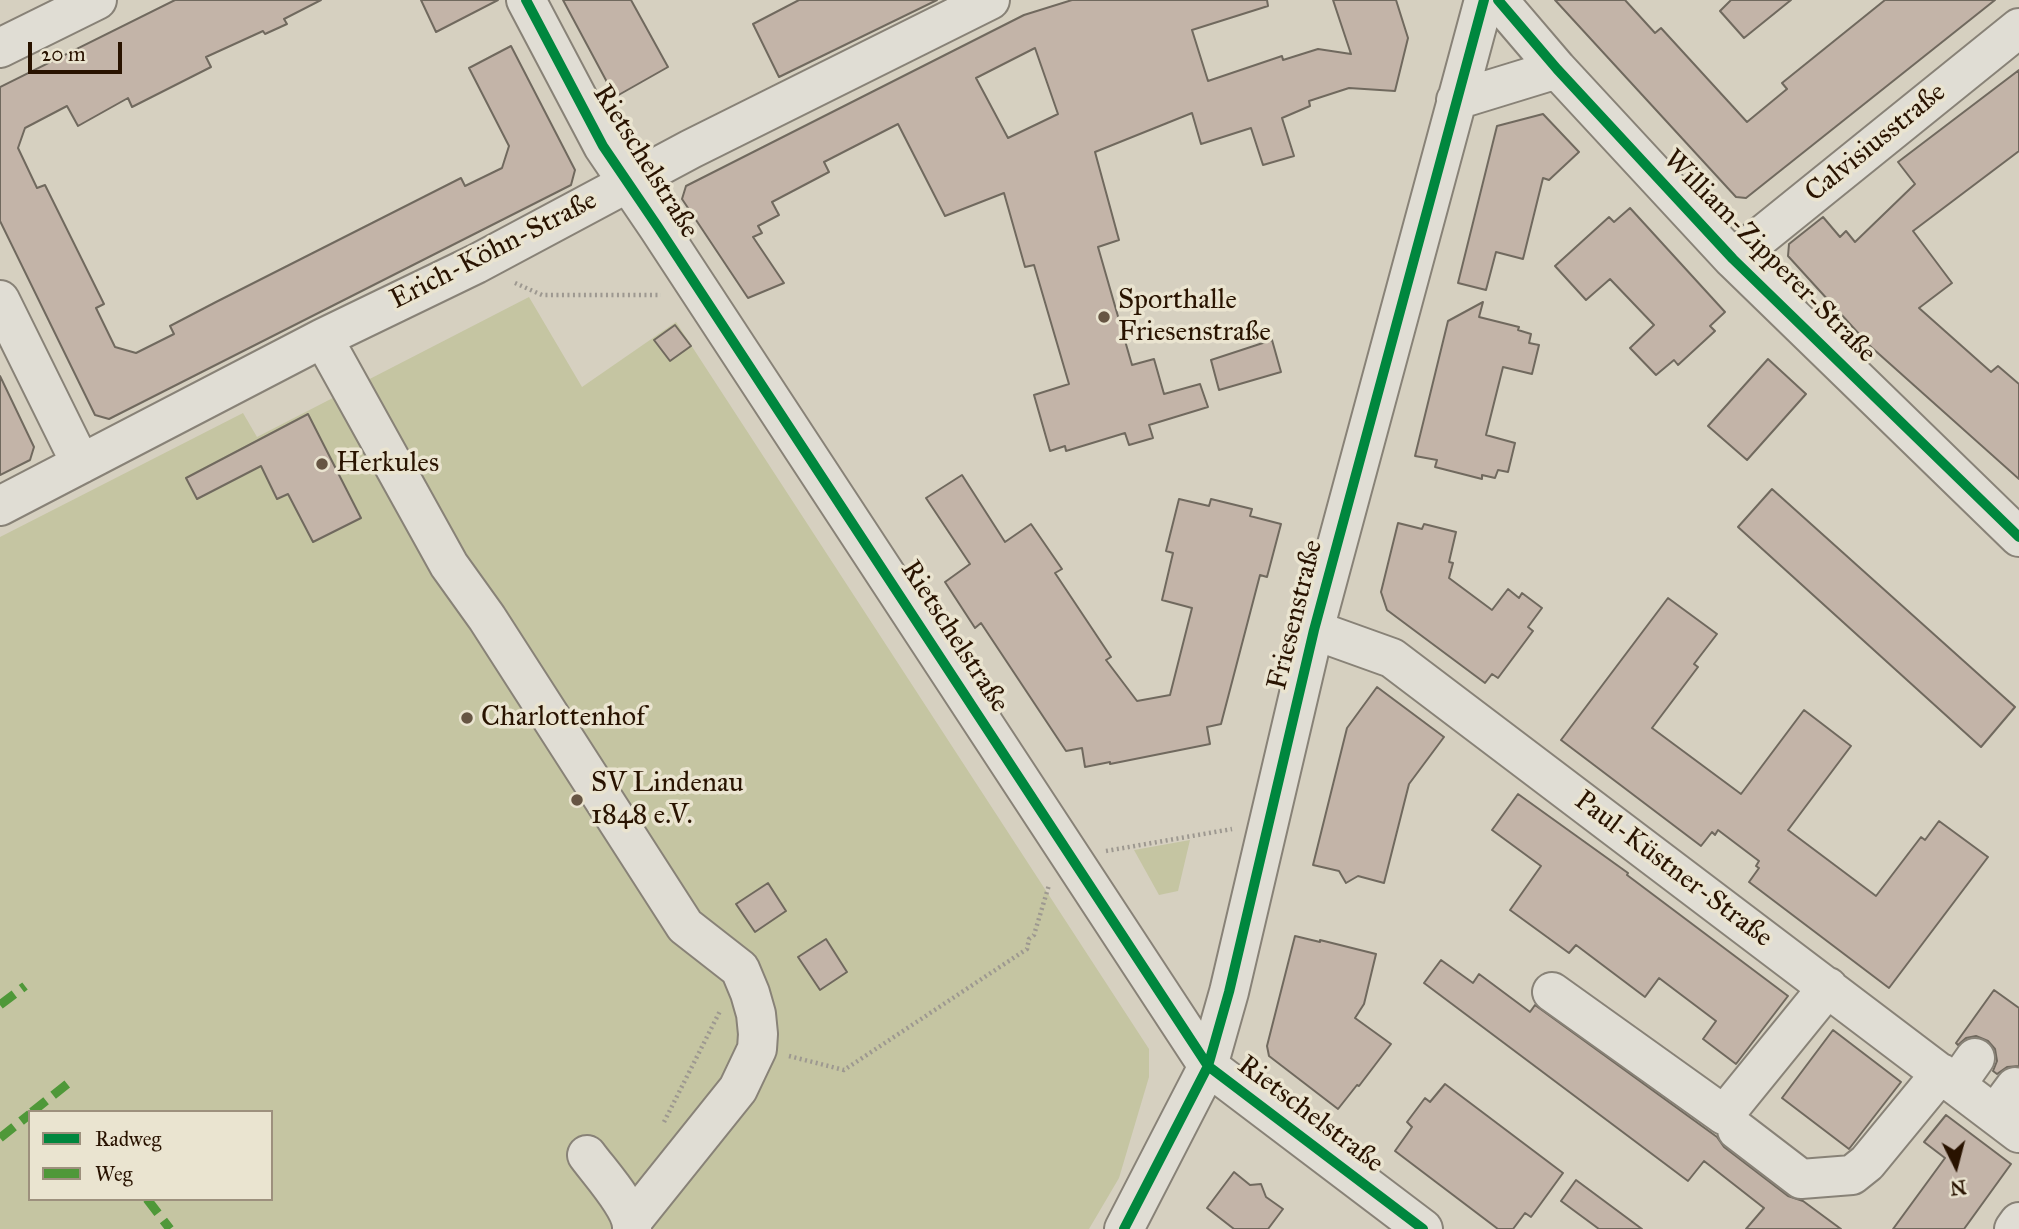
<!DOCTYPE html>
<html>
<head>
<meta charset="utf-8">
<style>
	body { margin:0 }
	#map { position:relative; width:2019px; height:1229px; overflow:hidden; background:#d6d0c0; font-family:"IM FELL Great Primer",serif }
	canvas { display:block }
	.legend { position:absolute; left:28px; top:1110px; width:245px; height:91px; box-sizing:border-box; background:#eae4d0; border:2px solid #9d907d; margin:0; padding:9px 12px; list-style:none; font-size:21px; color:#291300 }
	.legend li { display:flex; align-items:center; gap:14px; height:35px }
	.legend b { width:35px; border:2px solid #9d907d }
	.north { position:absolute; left:1921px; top:1131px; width:70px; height:70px; -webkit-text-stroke:5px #eae4d0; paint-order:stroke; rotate:174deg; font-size:19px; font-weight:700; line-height:28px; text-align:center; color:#291300 }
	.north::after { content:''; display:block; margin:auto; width:24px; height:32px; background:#291300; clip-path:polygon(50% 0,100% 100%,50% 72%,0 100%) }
	.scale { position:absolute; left:28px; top:42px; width:94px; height:32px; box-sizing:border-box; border:4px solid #291300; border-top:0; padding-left:9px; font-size:21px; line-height:24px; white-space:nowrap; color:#291300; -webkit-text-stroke:5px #eae4d0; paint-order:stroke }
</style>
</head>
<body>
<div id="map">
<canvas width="2019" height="1229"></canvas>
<ul class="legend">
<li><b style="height:9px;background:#00873e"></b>Radweg</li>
<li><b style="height:9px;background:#4f9839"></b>Weg</li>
</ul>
<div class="north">N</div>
<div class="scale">20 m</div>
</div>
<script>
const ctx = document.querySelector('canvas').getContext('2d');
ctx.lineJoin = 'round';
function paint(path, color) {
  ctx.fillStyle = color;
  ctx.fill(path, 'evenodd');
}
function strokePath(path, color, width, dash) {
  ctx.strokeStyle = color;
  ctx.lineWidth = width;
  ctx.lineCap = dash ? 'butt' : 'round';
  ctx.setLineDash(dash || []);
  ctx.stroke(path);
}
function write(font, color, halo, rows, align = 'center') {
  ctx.font = font + ' "IM FELL Great Primer",serif';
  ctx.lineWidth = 7;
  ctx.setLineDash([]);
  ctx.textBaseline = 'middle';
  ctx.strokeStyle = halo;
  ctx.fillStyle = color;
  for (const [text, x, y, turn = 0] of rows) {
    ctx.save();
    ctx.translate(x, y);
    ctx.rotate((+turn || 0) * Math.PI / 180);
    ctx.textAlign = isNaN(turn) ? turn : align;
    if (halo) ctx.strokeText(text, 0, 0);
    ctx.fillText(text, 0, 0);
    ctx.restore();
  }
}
paint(new Path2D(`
	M529,297L582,387L676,322L1149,1049V1077L1119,1178L1089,1229H0V537L243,413L257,437ZM30,1112H271V1199H30Z
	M1190,840L1178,891L1159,895L1134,850Z`), '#c5c5a2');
const building = new Path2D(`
	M175,0H321L284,19L287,24L265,34L263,31L206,57L211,67L132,107L128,98L78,126L67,106L25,128L18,148L37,188L45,185L104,304L96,308L115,347L136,353L174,334L170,326L216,302L461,178L465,186L502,168L509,146L469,68L511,46L575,170L571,185L109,419L95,415L0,221V87Z
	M421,0H498L436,32Z
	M563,0H631L668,67L615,97Z
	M799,0H937L779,77L753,24Z
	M1072,0H1267L1268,6L1192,30L1208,81L1282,56L1283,60L1318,49L1351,54L1333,0H1396L1408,38L1395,91L1349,88L1309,101L1310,106L1282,118L1294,156L1263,165L1251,128L1201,144L1192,113L1095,152L1119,240L1098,247L1132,365L1154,359L1164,394L1200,384L1208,407L1149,425L1153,438L1129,445L1125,433L1066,451L1065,446L1050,451L1034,395L1069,384L1034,265L1025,267L1004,193L945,216L898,124L824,162L829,172L772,202L779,215L758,226L762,233L753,237L784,283L748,298L682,199L686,186L1024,15ZM1035,48L1058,114L1008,138L976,78Z
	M1555,0H1625L1655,33L1661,28L1747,122L1787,89L1782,83L1885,0H1995L1746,198L1736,197Z
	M1731,0H1791L1744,38L1720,11Z
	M2019,70V151L1913,231L1952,283L1919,308L1991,372L1998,366L2019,384V479L1870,346L1788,256L1789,244L1823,217L1840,237L1846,231L1855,242L1915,184L1898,162Z
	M1543,114L1579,152L1549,180L1543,178L1523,259L1496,252L1486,290L1458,283L1497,126Z
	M1630,208L1725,312L1710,326L1715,331L1678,365L1674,360L1656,375L1630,348L1654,325L1610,279L1586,300L1555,266L1609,217L1614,222Z
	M1483,302L1479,317L1519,327L1518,330L1531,334L1529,343L1539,345L1532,374L1503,367L1486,435L1515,443L1508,472L1498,470L1495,478L1482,475V479L1435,467L1437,460L1415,456L1448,321Z
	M675,325L691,346L670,361L654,340Z
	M1272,340L1281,372L1219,390L1211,360Z
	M1768,359L1806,394L1747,460L1708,426Z
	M0,376L34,447L30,460L0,475Z
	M308,414L361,518L313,542L288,494L277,499L261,466L197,499L186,478Z
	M962,475L1005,542L1031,524L1062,569L1055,573L1111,657L1106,660L1137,701L1170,695L1192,608L1162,600L1173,553L1166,551L1179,499L1209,506L1211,499L1252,509L1250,516L1281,524L1267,577L1260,575L1221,724L1207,727L1210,744L1110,764V762L1085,767L1082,748L1066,751L981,623L975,628L945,582L970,564L926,498Z
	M1772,489L2015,707L1981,747L1738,527Z
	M1398,523L1422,529L1424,524L1456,532L1449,562L1453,563L1449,578L1492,610L1508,589L1519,598L1522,593L1542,608L1528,627L1533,631L1498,678L1492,674L1485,683L1387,610L1381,592Z
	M1668,598L1717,634L1694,664L1698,667L1652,728L1741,794L1804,710L1851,746L1788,830L1876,896L1921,837L1925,840L1939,821L1988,857L1889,988L1749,882L1759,868L1756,866L1759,861L1718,830L1715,835L1712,832L1701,846L1561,740Z
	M1377,687L1444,737L1409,784L1384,883L1358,876L1346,883L1339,871L1313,865L1347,728Z
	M1518,794L1628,873L1627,875L1788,996L1736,1064L1703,1039L1716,1021L1659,978L1645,997L1576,945L1569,953L1510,910L1541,866L1492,830Z
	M768,883L786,911L755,932L736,904Z
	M1295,936L1320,942V940L1376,954L1364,1004L1355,1018L1391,1044L1359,1086L1357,1085L1338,1109L1269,1056L1267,1046Z
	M826,939L847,972L820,990L798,957Z
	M1441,960L1473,983L1479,974L1530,1012L1535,1005L1717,1137L1724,1147L1788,1196L1803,1201L1841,1229H1746L1764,1208L1704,1161L1688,1181L1424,983Z
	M1994,990L2019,1008V1066L2007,1067L1997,1074L1993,1071L1997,1061L1995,1049L1988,1041L1976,1036L1966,1038L1958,1045L1956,1043Z
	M1833,1030L1901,1082L1849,1149L1782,1098Z
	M1445,1084L1563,1173L1531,1217L1525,1213L1513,1229H1498L1395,1151L1412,1127L1407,1122L1425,1098L1430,1102Z
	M1946,1115L2011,1164L1964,1229H1893L1945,1158L1924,1142Z
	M1234,1172L1250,1185L1261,1184L1266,1197L1283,1209L1268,1229H1234L1207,1208Z
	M1576,1180L1642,1229H1599L1561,1201Z`);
paint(building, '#c3b4a8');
strokePath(building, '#70695e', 2);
const minor = new Path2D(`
	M526,0L603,146L658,227L1208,1066L1423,1229
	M1498,0L1557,69L1733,259L2019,537
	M0,48L97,0
	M1456,100L1557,69
	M1733,259L2019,28
	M0,300L81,464
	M323,338L449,565L487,618L685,926L740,969L750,993L756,1014L758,1034L757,1049L738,1089L633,1220
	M0,506L323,338L476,264L691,149L990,0
	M1314,630L1392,658L2019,1133
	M1552,992L1724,1115L1828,987
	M1956,1085L1975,1058
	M1995,1114L2015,1087
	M1737,1130L1801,1179L1852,1175L1867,1163L1941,1073
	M587,1155C600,1173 633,1208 632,1229
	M1124,1229L1208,1066L1229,992L1314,630L1484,0
	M2014,1229L2019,1222`);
strokePath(minor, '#888277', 42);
strokePath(new Path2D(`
	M515,283L542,295H661
	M1106,851L1232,829
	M789,1056L844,1070L1027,949L1029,939L1034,935L1049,885
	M664,1122L720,1011`), '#9d9890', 4.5, [2, 3.5]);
strokePath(minor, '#e0ddd4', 38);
strokePath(new Path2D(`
	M0,1005L25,986
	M32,1112L71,1081
	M0,1138L30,1114
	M147,1199L170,1229`), '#4f9839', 9, [18, 9]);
strokePath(new Path2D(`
	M526,0L603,146L658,227L1208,1066L1423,1229
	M1498,0L1557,69L1733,259L2019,537
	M1124,1229L1208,1066L1229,992L1314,630L1484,0`), '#00873e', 10);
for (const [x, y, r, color] of [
	[1104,317,7,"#665543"],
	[322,464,7,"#665543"],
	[467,718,7,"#665543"],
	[577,800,7,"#665543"]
]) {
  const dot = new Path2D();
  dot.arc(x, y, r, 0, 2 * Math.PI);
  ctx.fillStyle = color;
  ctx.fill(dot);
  strokePath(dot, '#eae4d0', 2.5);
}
write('28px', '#291300', '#eae4d0', [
	["Calvisiusstraße",1876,143,-39],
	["Rietschelstraße",645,162,58],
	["Erich-Köhn-Straße",494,251,-27],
	["William-Zipperer-Straße",1769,257,45],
	["Friesenstraße",1296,615,-76],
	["Rietschelstraße",954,637,57],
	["Paul-Küstner-Straße",1673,870,37],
	["Rietschelstraße",1310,1115,37]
]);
write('28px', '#291300', '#eae4d0', [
	["Sporthalle",1118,301],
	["Friesenstraße",1118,333],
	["Herkules",336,464],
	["Charlottenhof",481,718],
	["SV Lindenau",591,784],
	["1848 e.V.",591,816]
], 'left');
</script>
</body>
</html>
